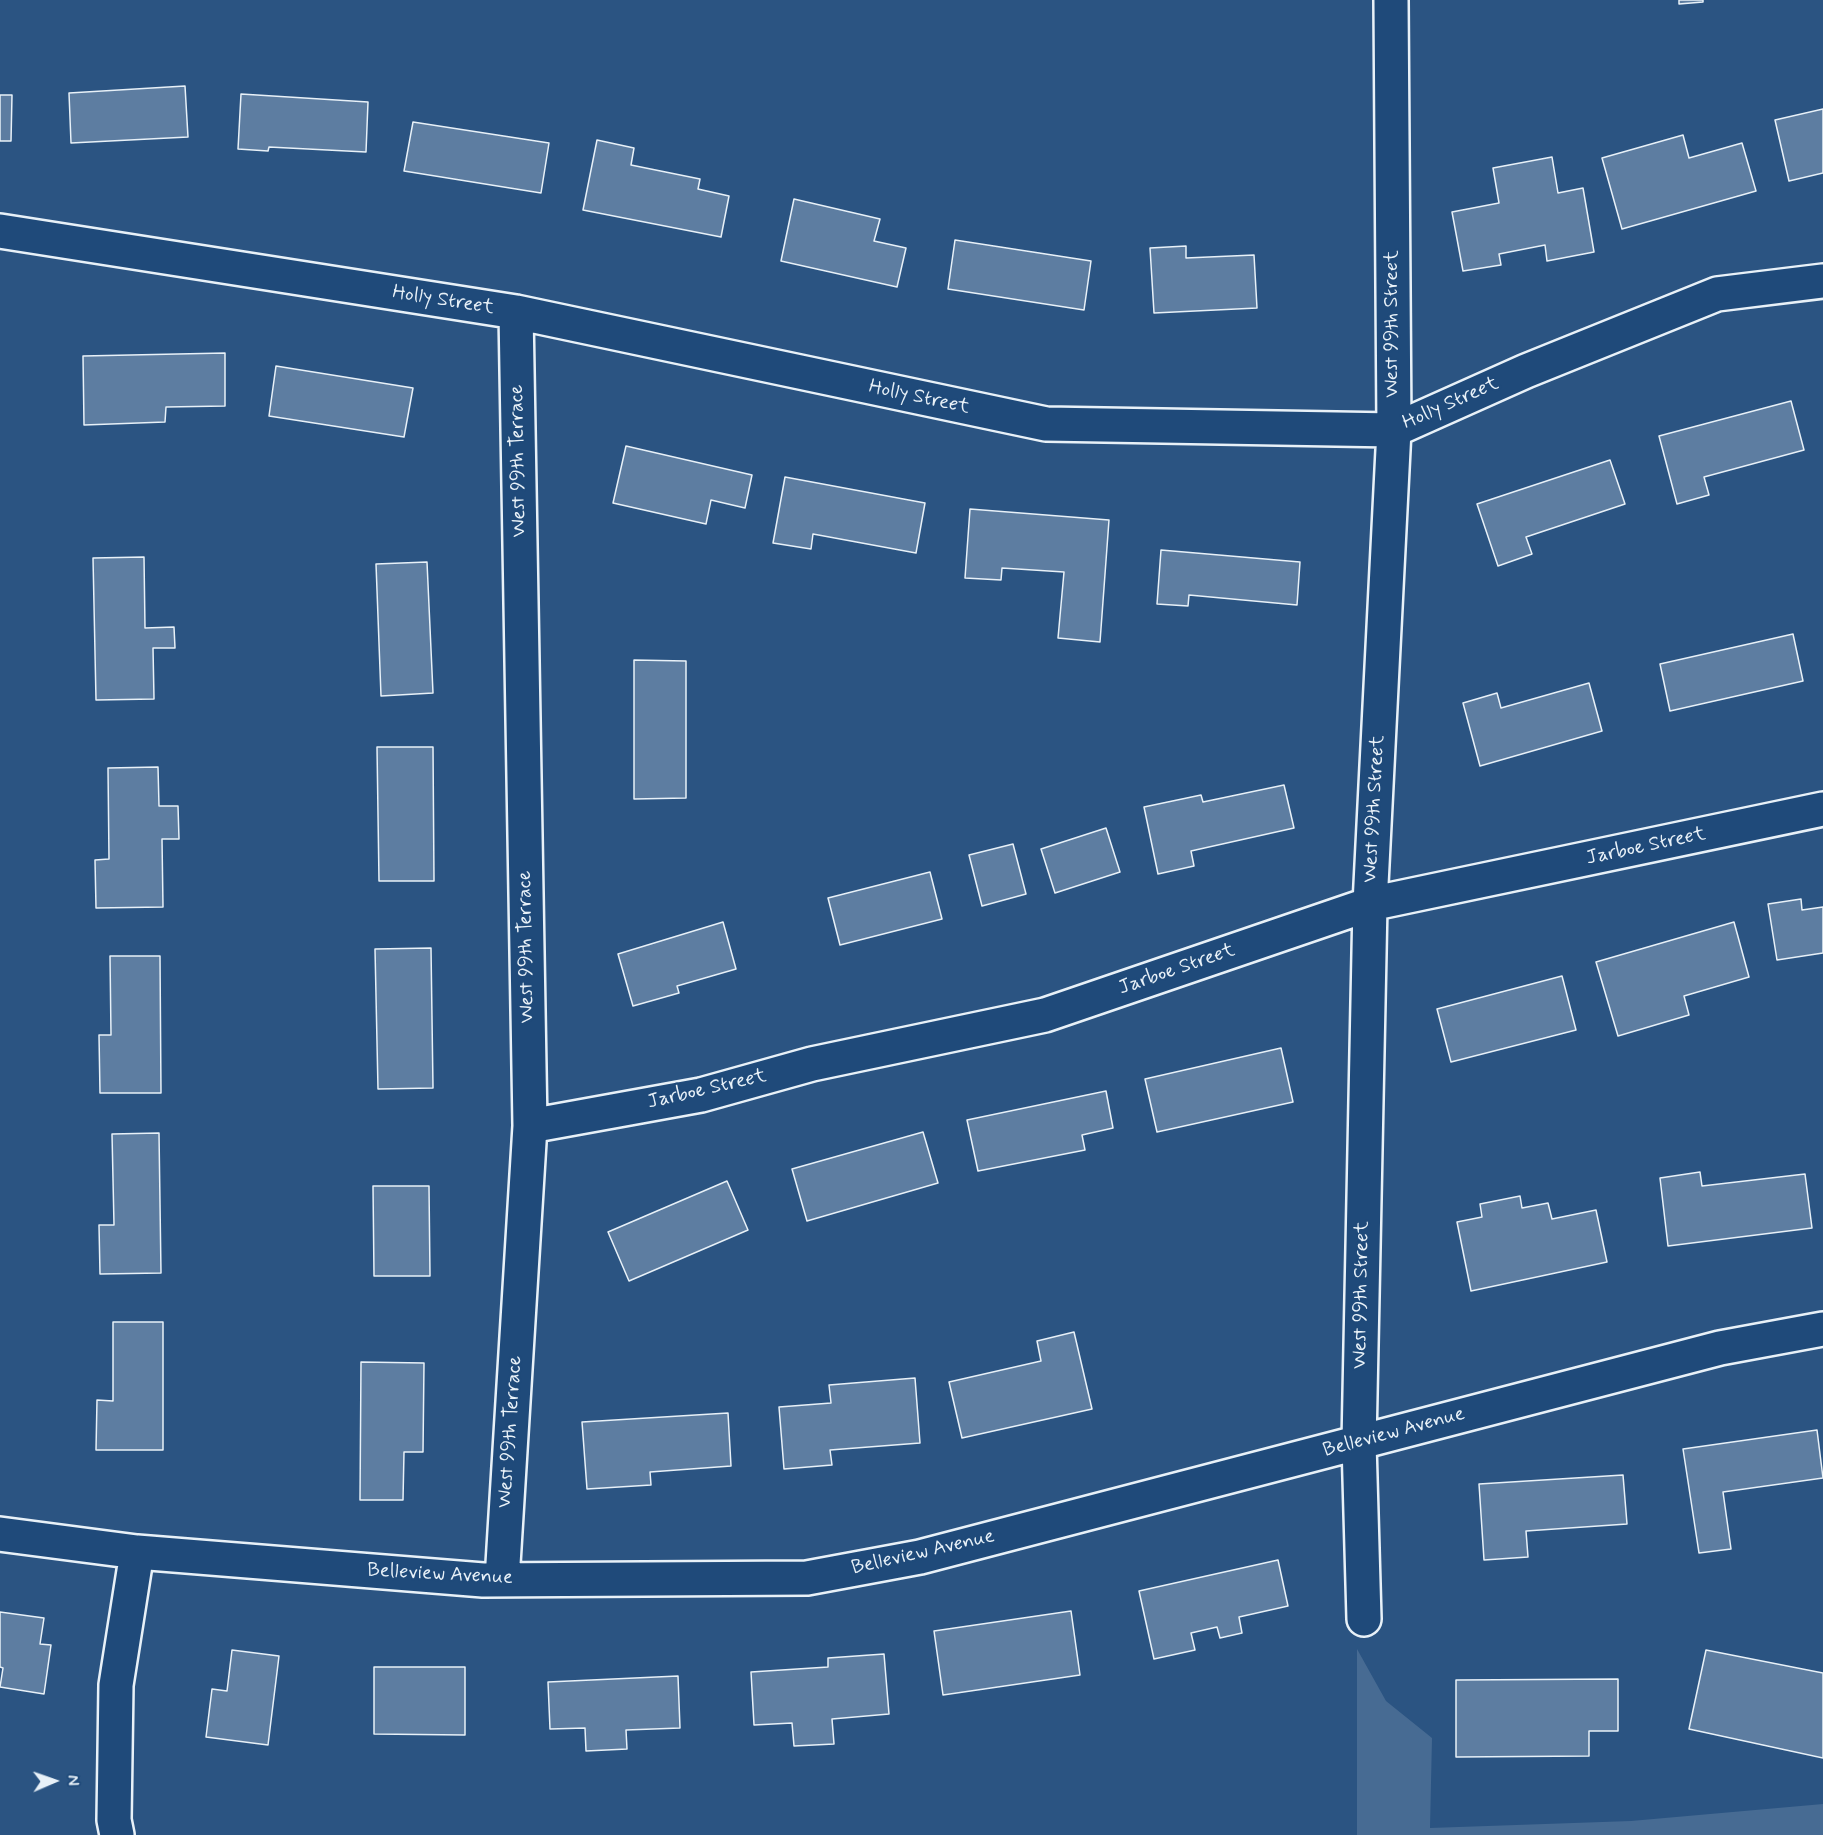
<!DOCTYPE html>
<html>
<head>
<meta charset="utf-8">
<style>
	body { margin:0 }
	#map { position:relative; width:1823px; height:1835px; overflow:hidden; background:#2b5482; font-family:Mynerve,sans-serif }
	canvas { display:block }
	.north { position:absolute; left:24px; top:1751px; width:60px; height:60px; -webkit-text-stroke:4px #1f4a7a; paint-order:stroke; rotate:88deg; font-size:16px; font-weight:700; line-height:24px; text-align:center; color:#e8f1f8 }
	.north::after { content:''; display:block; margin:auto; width:21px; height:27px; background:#e8f1f8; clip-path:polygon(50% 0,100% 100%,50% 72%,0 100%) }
</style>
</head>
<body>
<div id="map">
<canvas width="1823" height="1835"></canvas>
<div class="north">N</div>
</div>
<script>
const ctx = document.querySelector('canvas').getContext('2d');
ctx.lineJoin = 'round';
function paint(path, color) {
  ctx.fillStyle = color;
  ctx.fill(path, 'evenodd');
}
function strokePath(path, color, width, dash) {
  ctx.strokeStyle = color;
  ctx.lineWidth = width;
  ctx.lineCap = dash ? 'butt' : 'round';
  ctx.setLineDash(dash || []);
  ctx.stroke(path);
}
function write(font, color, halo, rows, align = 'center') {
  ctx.font = font + ' Mynerve,sans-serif';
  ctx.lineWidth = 4.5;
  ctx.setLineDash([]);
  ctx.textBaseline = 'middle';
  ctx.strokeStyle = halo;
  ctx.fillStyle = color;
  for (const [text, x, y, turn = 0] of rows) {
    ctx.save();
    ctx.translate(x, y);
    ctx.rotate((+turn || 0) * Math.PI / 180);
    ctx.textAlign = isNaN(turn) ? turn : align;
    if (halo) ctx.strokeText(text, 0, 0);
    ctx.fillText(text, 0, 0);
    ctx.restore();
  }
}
paint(new Path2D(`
	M1357,1649L1386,1701L1432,1738L1430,1828L1631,1821L1823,1804V1835H1357Z`), '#476b93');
const building = new Path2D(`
	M1679,0H1703V2L1679,4Z
	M185,86L188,137L71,143L69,93Z
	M241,94L368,102L366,152L269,147L268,151L238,149Z
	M0,95H12L11,141H0Z
	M1823,109V173L1789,181L1775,120Z
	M413,122L549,143L541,193L404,171Z
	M1683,135L1689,158L1742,143L1756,191L1622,229L1602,158Z
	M597,140L634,148L631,165L700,179L698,189L729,196L721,237L583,210Z
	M1552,157L1558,193L1583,188L1594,252L1547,261L1545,245L1499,254L1501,265L1463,271L1452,212L1499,203L1493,168Z
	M794,199L880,219L874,241L906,248L897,287L781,261Z
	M955,240L1091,261L1084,310L948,289Z
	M1186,246V258L1254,255L1257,308L1154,313L1150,248Z
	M225,353V406L166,407L165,422L84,425L83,356Z
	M276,366L413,388L404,437L269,416Z
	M1791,401L1804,450L1704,477L1709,495L1677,504L1659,436Z
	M626,446L752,475L745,508L711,500L706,524L613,503Z
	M1610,460L1625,504L1526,537L1532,554L1498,566L1477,504Z
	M785,477L925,503L916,553L813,534L811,549L773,543Z
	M970,509L1109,520L1100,642L1058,638L1064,572L1002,568L1001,580L965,578Z
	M1161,550L1300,562L1297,605L1189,595L1188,606L1157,604Z
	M144,557L145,628L174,627L175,648H153L154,699L96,700L93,558Z
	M427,562L433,693L381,696L376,564Z
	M1793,634L1803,681L1670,711L1660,664Z
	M634,660L686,661V798L634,799Z
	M1589,683L1602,731L1480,766L1463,703L1497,693L1501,708Z
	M377,747H433L434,881H379Z
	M158,767L159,806H178L179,839H162L163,907L96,908L95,860L109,859L108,768Z
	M1284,785L1294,828L1191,851L1194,866L1158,874L1144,807L1201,795L1203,802Z
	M1106,828L1120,872L1055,893L1041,849Z
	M1013,844L1026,894L982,906L969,855Z
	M930,872L942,919L840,945L828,898Z
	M1801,899L1802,910L1823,907V953L1777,960L1768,904Z
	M723,922L736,969L677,986L679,993L633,1006L618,954Z
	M1734,922L1749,977L1684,996L1689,1015L1618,1036L1596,962Z
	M431,948L433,1088L378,1089L375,949Z
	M110,956H160L161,1093H100L99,1035H111Z
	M1562,976L1576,1030L1451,1062L1437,1009Z
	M1281,1048L1293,1102L1157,1132L1145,1079Z
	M1106,1091L1113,1128L1082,1135L1085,1150L978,1171L967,1120Z
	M923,1132L938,1183L807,1221L792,1169Z
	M159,1133L161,1273L100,1274L99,1225H114L112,1134Z
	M1700,1172L1702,1186L1805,1174L1812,1228L1668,1246L1660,1178Z
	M727,1181L748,1230L629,1281L608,1232Z
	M373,1186H429L430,1276H374Z
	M1520,1196L1522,1208L1548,1203L1552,1219L1596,1210L1607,1262L1471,1291L1457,1222L1482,1217L1480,1204Z
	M113,1322H163V1450H96L97,1400L113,1401Z
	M1074,1332L1092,1409L962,1438L949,1382L1041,1361L1037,1341Z
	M361,1362L424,1363L423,1452H404L403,1500H360Z
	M915,1378L920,1443L830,1450L832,1465L784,1469L779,1407L831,1403L829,1385Z
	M728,1413L731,1466L650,1472L651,1485L587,1489L582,1422Z
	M1817,1430L1823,1478L1723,1492L1731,1549L1699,1553L1683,1449Z
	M1623,1475L1627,1524L1526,1531L1528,1557L1484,1560L1479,1484Z
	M1278,1560L1288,1606L1239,1617L1242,1633L1220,1638L1217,1627L1191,1633L1195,1650L1154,1659L1139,1591Z
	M1071,1611L1080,1675L943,1695L934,1631Z
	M0,1612L44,1618L40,1644L51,1645L44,1694L0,1687L3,1668L0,1667Z
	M232,1650L279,1656L268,1745L206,1737L212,1689L227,1691Z
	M1706,1650L1823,1673V1758L1689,1729Z
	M884,1654L889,1714L832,1719L834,1744L794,1746L792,1723L754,1725L751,1672L828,1667V1658Z
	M374,1667H465V1735L374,1734Z
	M678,1676L680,1728L626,1730L627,1749L586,1751L585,1728L550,1729L548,1682Z
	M1618,1679V1731H1589V1756L1456,1757V1680Z`);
paint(building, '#5d7da1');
strokePath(building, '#e8f1f8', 1.5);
const street = new Path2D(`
	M0,231L516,312L1046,424L1394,430L1526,371L1717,294L1823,281
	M530,1126L701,1095L812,1064L1045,1015L1370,904L1823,809
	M0,1534L137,1552L483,1580L807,1578L920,1557L1720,1348L1823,1329
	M502,1580L530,1126L516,312
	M1364,1619L1359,1443L1370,904L1394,430L1391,0
	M117,1835L114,1820L116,1685L137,1552`);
strokePath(street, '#e8f1f8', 38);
strokePath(street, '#1f4a7a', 33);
write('20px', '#e8f1f8', '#1f4a7a', [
	["Holly Street",443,301,9],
	["West 99th Street",1393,324,-90],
	["Holly Street",919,398,12],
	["Holly Street",1451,404,-24],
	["West 99th Terrace",519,461,-91],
	["West 99th Street",1375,809,-87],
	["Jarboe Street",1646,847,-12],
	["West 99th Terrace",527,947,-91],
	["Jarboe Street",1177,970,-19],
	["Jarboe Street",707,1090,-13],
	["West 99th Street",1362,1295,-89],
	["West 99th Terrace",511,1432,-86],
	["Belleview Avenue",1394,1433,-15],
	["Belleview Avenue",923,1553,-13],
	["Belleview Avenue",440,1575,3]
]);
</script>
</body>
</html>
